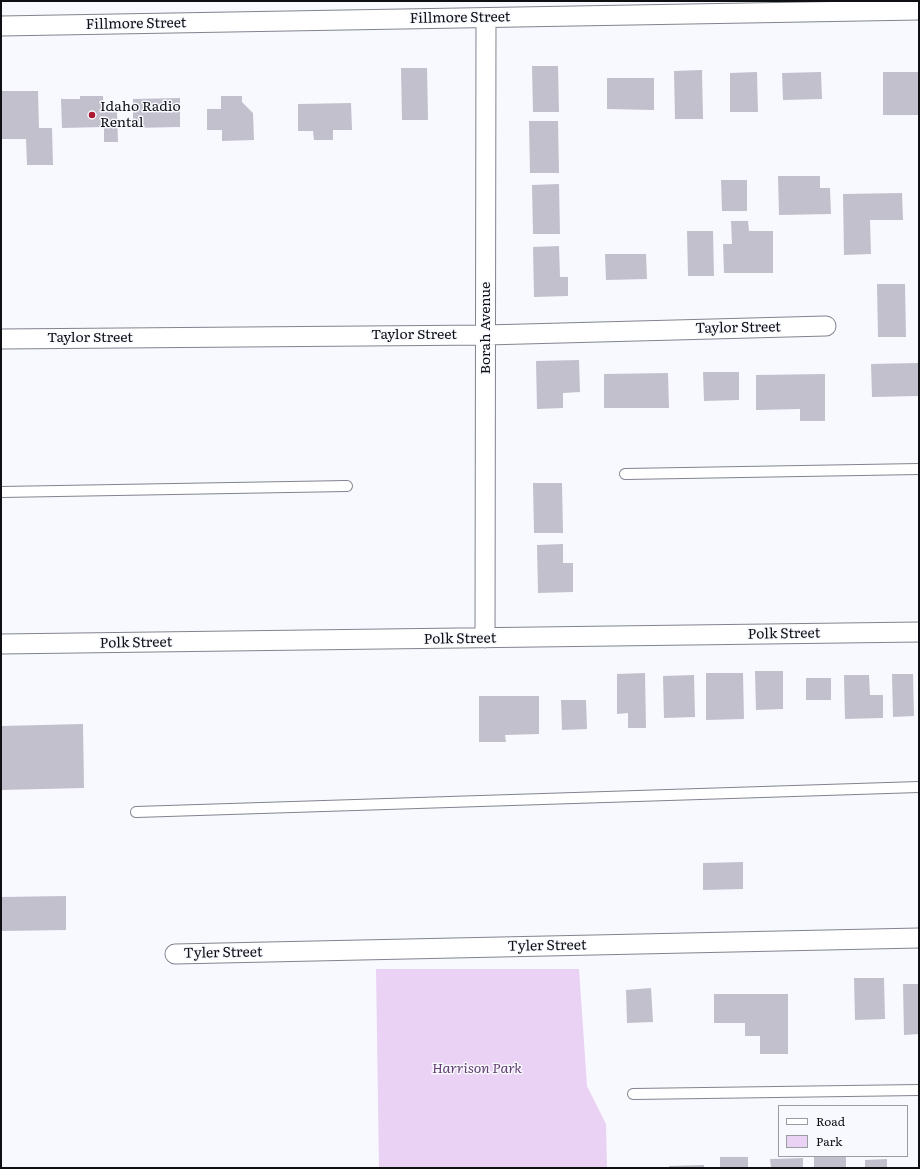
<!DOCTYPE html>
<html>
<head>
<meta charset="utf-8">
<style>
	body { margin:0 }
	#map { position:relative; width:920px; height:1169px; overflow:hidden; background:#f8f9ff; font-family:Literata,serif }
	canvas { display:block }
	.frame { position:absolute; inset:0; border:2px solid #0f1014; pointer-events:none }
	.legend { position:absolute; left:778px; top:1105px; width:130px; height:52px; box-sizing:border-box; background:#f8f9ff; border:1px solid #9b9ca1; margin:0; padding:5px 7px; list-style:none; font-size:12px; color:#0f1014 }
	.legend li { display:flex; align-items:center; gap:8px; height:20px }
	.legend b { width:20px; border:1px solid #9b9ca1 }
</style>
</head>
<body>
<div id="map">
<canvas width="920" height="1169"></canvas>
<div class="frame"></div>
<ul class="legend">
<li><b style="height:5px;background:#fff"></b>Road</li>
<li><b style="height:11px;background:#e9d2f4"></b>Park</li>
</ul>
</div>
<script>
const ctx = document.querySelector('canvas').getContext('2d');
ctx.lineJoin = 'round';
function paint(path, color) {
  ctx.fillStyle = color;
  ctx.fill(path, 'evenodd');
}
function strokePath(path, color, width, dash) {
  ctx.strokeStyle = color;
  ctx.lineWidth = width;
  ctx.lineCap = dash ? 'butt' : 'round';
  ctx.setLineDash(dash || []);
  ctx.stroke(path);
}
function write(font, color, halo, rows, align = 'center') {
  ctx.font = font + ' Literata,serif';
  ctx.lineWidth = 3;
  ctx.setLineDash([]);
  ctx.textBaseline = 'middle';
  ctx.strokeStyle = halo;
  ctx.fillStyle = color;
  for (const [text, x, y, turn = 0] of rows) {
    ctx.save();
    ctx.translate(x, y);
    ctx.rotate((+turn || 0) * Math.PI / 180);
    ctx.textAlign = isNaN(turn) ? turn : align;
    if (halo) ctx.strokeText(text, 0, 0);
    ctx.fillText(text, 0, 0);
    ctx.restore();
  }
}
paint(new Path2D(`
	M376,969H579L587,1086L606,1124L607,1168H379Z`), '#e9d2f4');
paint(new Path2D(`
	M532,66H558L559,112H533Z
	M401,68H427L428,120H402Z
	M702,70L703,119H675L674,71Z
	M757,72L758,112H730V73Z
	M821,72L822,99L783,100L782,73Z
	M883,72H919V115H883Z
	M607,78H654V110L607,109Z
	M1,91H38L39,128H52L53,165H27L26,139H1Z
	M80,96H103V112H117L118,142H104V127L62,128L61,99H80Z
	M221,96H242V102L253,113L254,140L222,141V130H207V109H221Z
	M180,98V127L133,128V99Z
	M351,103L352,130H333V140H314L313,131H298V104Z
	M529,121H558L559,173H530Z
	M778,176H820V188H830L831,214L779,215Z
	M721,180H747V211H722Z
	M559,184L560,234H533L532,185Z
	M902,193L903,220H870L871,254L844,255L843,194Z
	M731,221H748L749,231H773V273H724L723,244H732Z
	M687,231H713L714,276H688Z
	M559,246L560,277H568V296L534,297L533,247Z
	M605,254H646L647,279L606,280Z
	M877,284H905L906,337H878Z
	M579,360L580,392L563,393V408L537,409L536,361Z
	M919,363V396L872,397L871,364Z
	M703,372H739V400L704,401Z
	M668,373L669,408H604V374Z
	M825,374V421H800V409L756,410V375Z
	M533,483H562L563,533H534Z
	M563,544V563H573V592L538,593L537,545Z
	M755,671H783V709L756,710Z
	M645,673L646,728H628V713L617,714V674Z
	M706,673H743L744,719L706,720Z
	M892,674H913L914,716L893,717Z
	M694,675L695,717L664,718L663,676Z
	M844,675H869L870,695H883V718L845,719Z
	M806,678H831V700H806Z
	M479,696H539V734L505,735L506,742H479Z
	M561,700H586L587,729L562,730Z
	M83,724L84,788L1,790V726Z
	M743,862V889L703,890V863Z
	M66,896V930L1,931V897Z
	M854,978H884L885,1019L855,1020Z
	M903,984H919V1034L904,1035Z
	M651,988L653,1022L627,1023L626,990Z
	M714,994H788V1054H760V1036H745V1023H714Z
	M814,1156H846V1168H814Z
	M720,1157H748V1168H720Z
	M803,1158V1168H771L770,1159Z
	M887,1159V1168H865V1160Z
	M704,1165V1168H669V1166Z`), '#c2c0cc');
const lane = new Path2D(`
	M625,474L919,469
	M1,492L347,486
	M136,812L919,787
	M633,1094L919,1090`);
const street = new Path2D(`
	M1,26L919,10
	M1,339L486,335L826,326
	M485,638L486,18
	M1,644L919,632
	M175,954L919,938`);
strokePath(lane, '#80848f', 12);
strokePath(street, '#80848f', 21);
strokePath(lane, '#fff', 10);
strokePath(street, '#fff', 19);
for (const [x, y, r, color] of [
	[92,115,4,"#ad1833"]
]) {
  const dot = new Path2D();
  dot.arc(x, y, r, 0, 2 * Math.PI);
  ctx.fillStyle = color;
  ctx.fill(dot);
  strokePath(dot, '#f8f9ff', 1.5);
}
write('14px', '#0f1014', '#f8f9ff', [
	["Fillmore Street",460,18,-1],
	["Fillmore Street",136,24,-1],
	["Borah Avenue",486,328,-90],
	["Taylor Street",738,328,-1],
	["Taylor Street",414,335],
	["Taylor Street",90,338],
	["Polk Street",784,634,-1],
	["Polk Street",460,639,-1],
	["Polk Street",136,643,-1],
	["Tyler Street",547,946,-1],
	["Tyler Street",223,953,-1]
]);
write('14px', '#0f1014', '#f8f9ff', [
	["Idaho Radio",100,107],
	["Rental",100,123]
], 'left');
write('italic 14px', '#613d70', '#f8f9ff', [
	["Harrison Park",477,1069]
]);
</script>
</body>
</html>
